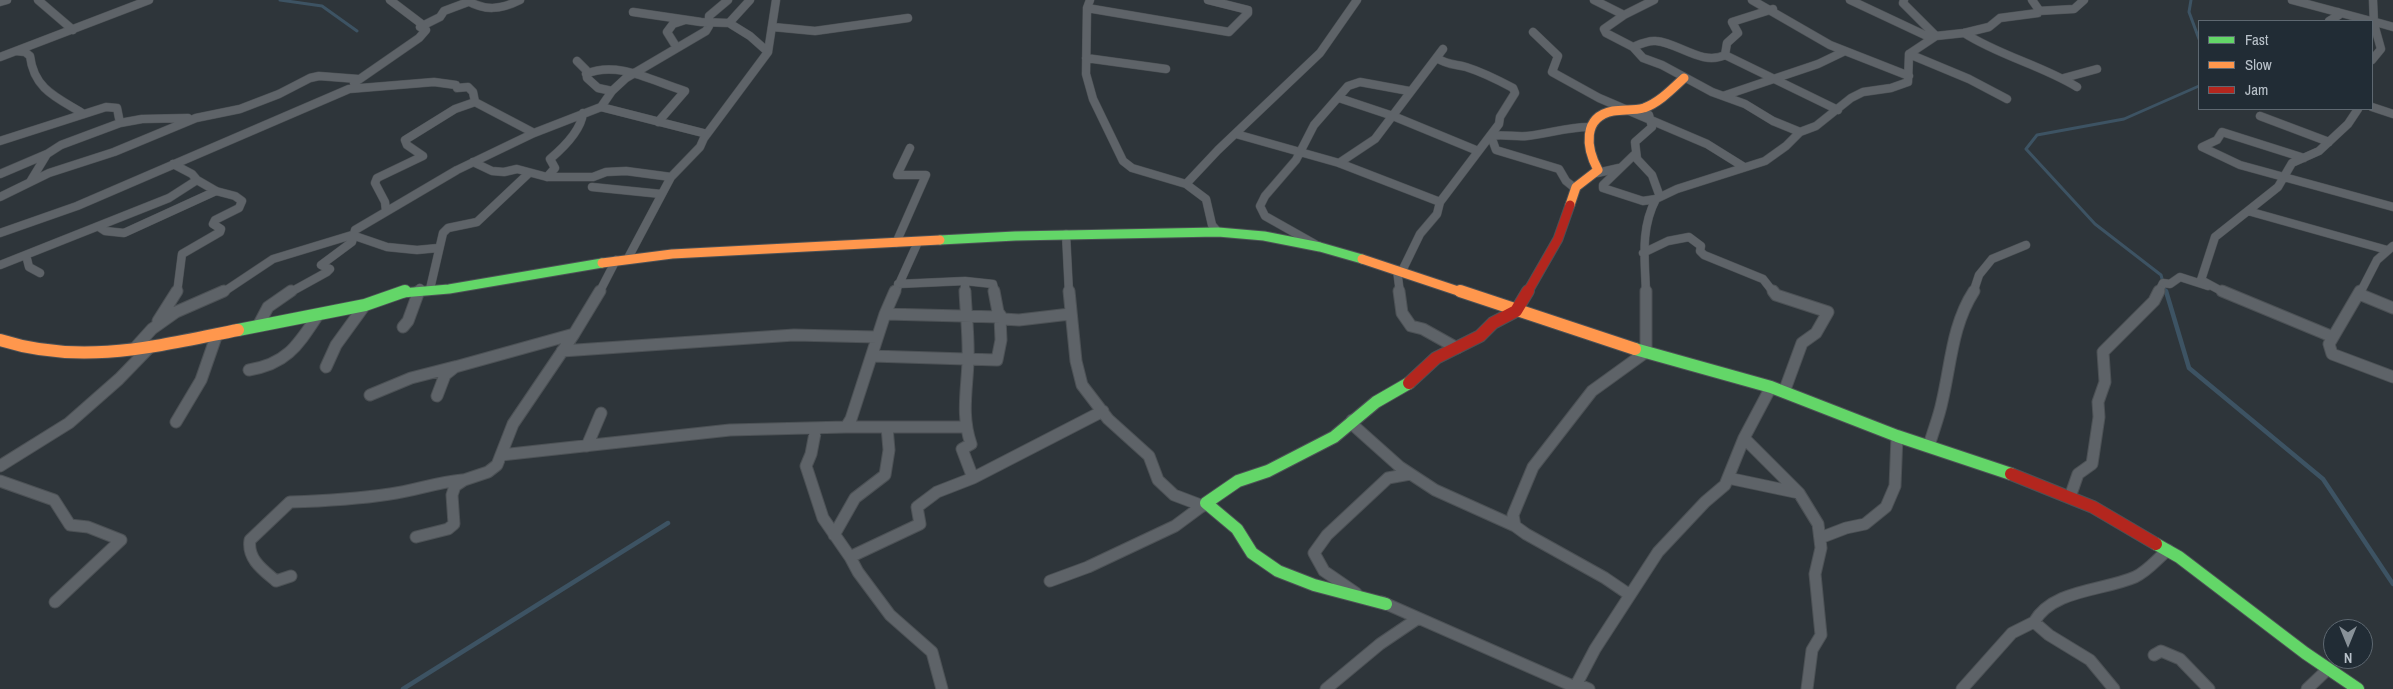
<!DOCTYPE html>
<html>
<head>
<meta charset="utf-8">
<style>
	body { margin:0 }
	#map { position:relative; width:2393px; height:689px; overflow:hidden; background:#2e353a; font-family:"Archivo Narrow",sans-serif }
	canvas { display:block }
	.legend { position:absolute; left:2198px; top:20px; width:175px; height:90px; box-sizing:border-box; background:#212c35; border:1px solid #5e6871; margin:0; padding:6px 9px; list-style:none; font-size:15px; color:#b9c2ca }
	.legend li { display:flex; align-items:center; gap:10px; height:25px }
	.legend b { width:25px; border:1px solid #5e6871 }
	.north { position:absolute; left:2323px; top:619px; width:50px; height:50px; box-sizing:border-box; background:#212c35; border:1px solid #5e6871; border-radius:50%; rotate:180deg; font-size:14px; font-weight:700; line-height:20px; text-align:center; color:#b9c2ca }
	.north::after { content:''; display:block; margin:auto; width:18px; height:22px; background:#889198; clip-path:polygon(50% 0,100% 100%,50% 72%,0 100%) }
</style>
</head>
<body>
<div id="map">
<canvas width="2393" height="689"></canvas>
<ul class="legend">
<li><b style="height:6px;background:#63d668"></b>Fast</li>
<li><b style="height:6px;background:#ff974d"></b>Slow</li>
<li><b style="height:6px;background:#b3261e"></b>Jam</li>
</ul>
<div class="north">N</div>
</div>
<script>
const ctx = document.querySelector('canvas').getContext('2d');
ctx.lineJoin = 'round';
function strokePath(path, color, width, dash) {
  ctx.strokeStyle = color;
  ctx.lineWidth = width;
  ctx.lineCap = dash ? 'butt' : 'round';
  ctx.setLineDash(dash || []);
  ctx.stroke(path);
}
strokePath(new Path2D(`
	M280,0L322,6L357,31
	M2191,0L2189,12L2199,39
	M2166,293L2161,275L2095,224L2026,149L2037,135L2124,119L2199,86`), '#3d5363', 3);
strokePath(new Path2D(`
	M2166,291L2189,368L2323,479L2393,584
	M403,689L668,523`), '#3d5363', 4.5);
const streetFar1 = new Path2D(`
	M38,0L73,30
	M390,0L423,25
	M466,0C485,11 500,10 520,0
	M1090,0L1087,8L1086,74L1093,99L1123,161L1132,168L1186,184L1206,199L1212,225L1218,232
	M1594,0L1624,15
	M1654,0L1624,15L1604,29L1606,33L1633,47L1643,58L1662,65L1712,92L1745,104L1773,121L1800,132
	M1752,0L1830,45L1909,76
	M1850,0L1931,38
	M1904,0L1903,3L1936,36
	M2292,0L2371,21
	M0,2L7,0
	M1087,8L1229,32L1248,13V10L1208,0
	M1773,9L1732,22L1738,33L1727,43L1725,55L1838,110
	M2038,11L2074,9L2084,0
	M633,12L701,22L729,23L750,36L768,52
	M2329,21L2339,15L2338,12
	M2372,21L2393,27
	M729,23L750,0
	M773,27L815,31L908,18
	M1533,32L1558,56L1552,72L1599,98L1707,144L1744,167
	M1964,33C2000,56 2041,65 2077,87
	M1633,47C1640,44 1648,40 1656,41C1679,43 1702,66 1725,55
	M677,48L667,32L673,24L685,20
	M16,51L25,52L30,56C34,90 58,98 84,114
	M1909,54L1969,79L2007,99
	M0,57L149,0
	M1086,58L1166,69
	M2372,60L2381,49L2374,24L2373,0
	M577,61L586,70L587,78L598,88L612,91
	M586,74C618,60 654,82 685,91L658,122
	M2064,78L2097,69
	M354,83L419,38L426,30L420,27L440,17L444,11L468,2
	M1723,96L1818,64L1843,52
	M1339,98L1393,116L1478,151
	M601,107L707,134
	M2372,107L2393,114
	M1649,115L1652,127L1635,142L1637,159L1652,175L1660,197
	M2260,116L2329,142
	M1236,134L1339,163L1440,202
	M0,141L106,107L117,108L120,123
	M1634,155L1603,185V188L1643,201L1656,199L1677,189L1765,161L1786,146L1800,132L1816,126L1851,98L1863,92L1891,88L1908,82L1909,54L1936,36L1964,33L1989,27L2000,18L2038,13L2039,10L2032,0
	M2304,158L2222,132L2217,140L2202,147L2240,165L2393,207
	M473,162L492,171L504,172L517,169L547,177H593L606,172L626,171L671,177
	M1339,163L1375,139L1443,49
	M1597,173L1619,168
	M0,174L47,154
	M547,177L555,168L550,159C563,148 581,131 583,113
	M30,182L47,154L61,145L120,123L142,119L188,118
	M1186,184L1218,150L1320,53L1357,0
	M592,187L661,194
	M1576,189L1566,181L1559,169L1496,150L1491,136C1503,134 1515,137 1527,136C1549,134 1566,127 1589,127
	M0,197L49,173L114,152L196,118L240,109L279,94L310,78L319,76L358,79
	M386,211L385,202L375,183L377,178L423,156L407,145L405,140L455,109L475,102L534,133
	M2248,211L2387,250
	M99,227L105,231L124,233L216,191
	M0,233L77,206L349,89L434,82L456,85L457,88L468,87L473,92L475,102
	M1066,234L1069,293
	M896,243L926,175H897L910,148
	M1320,247L1265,216L1260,206L1265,196L1296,160L1314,125L1348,86L1360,82L1409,91
	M1643,253L1668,241L1689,237L1701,246L1700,251L1704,255L1763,279L1774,293
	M26,255L29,267L40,273
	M628,258L671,177L700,147L704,138L768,52L776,0
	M0,265L169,198L197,180L192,174L173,164
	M1397,270L1400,293
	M1402,271L1420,234L1437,214L1440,202L1499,124L1500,117L1515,93L1513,88C1498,80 1482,72 1466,67C1455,64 1447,65 1437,58
	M965,281V293
	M898,284L965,281L993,284L995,293
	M430,289L443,233L448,228L477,222L529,173
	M177,293L182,254L220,232L221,229L213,224L215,220L239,208L242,201L235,196L216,191L197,180
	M222,293L273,259L352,235L387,247L417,250L438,248
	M289,293L327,272L330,269L321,265L352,242L355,230L457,170L534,133L601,107L612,91L626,78L706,31L709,26V16L728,0
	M418,293L420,288
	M599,293L616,260
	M895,293L918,242
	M1646,293C1645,260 1640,229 1656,199
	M1973,293L1979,275L1992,259L2026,245
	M2158,293L2163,283L2170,284L2180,277L2208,286
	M2225,293L2201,280L2215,237L2278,187L2292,163L2319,151L2348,124L2358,109
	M2360,293L2377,260L2393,246`);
const street = new Path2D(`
	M994,291L998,312L1003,319L1019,320L1070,314
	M1069,291L1076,361L1082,385L1108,419L1149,456L1158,480L1174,495L1203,506
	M1399,291L1402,313L1411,326L1423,329L1457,348
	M1773,291L1776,295L1828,312L1816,333L1802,343L1784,392
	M2222,291L2333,337
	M2360,291L2329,344L2332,354L2393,377
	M2359,294L2393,308
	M158,321L177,291
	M258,326L268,307L291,291
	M403,327L408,321L419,291
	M133,350L152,329L176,312L224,291
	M562,351L794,335L877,337
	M872,356L997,360L1001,340L1000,317L885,314
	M326,367L336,345L365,305
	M249,370C287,364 298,345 318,315
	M370,395L411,378L454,367
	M437,396L445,375L455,367L574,334
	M1352,420L1353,425L1400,467L1435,490L1515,526
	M176,422L201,380L217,334
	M846,427H965
	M816,428L811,454L806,466L823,518L850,557
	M1744,438L1799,493L1818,524L1821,548L1815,574L1821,635L1812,650L1807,689
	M587,446L601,413
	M1929,446C1933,431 1939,417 1942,402C1951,364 1952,325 1974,291
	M501,455L730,430L846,427L851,419L885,314L895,291
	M0,466L69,423L119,379L151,346
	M973,478L1103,411
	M1728,478L1799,493
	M0,481L54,500L70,525L88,527L121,540L55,602
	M2070,497L2078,474L2092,464L2099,417L2098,402L2105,382L2103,352L2154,301L2159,291
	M834,535L855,498L885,475L889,450L887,427
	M416,537L448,529L454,524L452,495L455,486L464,480L488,472L497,465L513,424L574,334L600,291
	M1820,538L1846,528L1865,524L1886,507L1895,486L1897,436
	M291,576L276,581C263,570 247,559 250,540L290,502C324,501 357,499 390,494C414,491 437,482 462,480
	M1050,581L1088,567L1175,526L1206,503
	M1356,593L1324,571L1314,553L1327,535L1388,478L1410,474
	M1630,595L1605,578L1526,534L1515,526L1513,515L1533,467L1592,391L1646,352V291
	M1382,602L1575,687
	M2154,655L2161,651L2180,659L2209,689
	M1577,684L1589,689
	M942,689L932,652L890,615L858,572L850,557L920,524L917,507L937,492L973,478L962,449L971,444C961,415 967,391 968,361C969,338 966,314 965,291
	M1326,689L1380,644L1417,619
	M1574,689L1595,649L1658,552L1705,502L1725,485L1744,438L1771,387
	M1962,689L2012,633L2034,622
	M2114,689L2090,660L2049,635L2034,622C2053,589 2103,591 2135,577C2148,571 2157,559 2168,550
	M2307,689L2328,669`);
const fastFar1 = new Path2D(`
	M940,240L1015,236L1218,232L1264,236L1320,247L1362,259
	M402,293L449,289L602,263`);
const fast = new Path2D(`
	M238,330L365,305L405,291
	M1635,349L1771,387L1897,436L2011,474
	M2156,544L2179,557L2305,653L2358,689
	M1386,604L1314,585L1278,571L1252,553L1237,529L1206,503L1238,481L1268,471L1334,437L1376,402L1409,383`);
const slowFar1 = new Path2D(`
	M1570,205L1576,187L1598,170C1586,148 1582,117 1613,111C1623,109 1633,111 1644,108C1660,102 1672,89 1684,78
	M1362,259L1464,293
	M602,263L672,254L940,240`);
const slow = new Path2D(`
	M1460,291L1635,349
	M0,340C81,366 157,346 238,330`);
const jamFar1 = new Path2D(`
	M1527,293L1558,239L1570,205`);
const jam = new Path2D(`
	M1409,383L1436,358L1480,336L1493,323L1516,311L1528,291
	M2011,474L2093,507L2156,544`);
strokePath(streetFar1, '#4c5155', 9);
strokePath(street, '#4c5155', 13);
strokePath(fastFar1, '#4c5155', 11);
strokePath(fast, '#4c5155', 14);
strokePath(slowFar1, '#4c5155', 11);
strokePath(slow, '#4c5155', 14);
strokePath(jamFar1, '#4c5155', 11);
strokePath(jam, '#4c5155', 14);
strokePath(streetFar1, '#5e6368', 8);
strokePath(street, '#5e6368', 11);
strokePath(fastFar1, '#63d668', 9);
strokePath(fast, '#63d668', 12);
strokePath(slowFar1, '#ff974d', 9);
strokePath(slow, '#ff974d', 12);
strokePath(jamFar1, '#b3261e', 9);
strokePath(jam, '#b3261e', 12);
</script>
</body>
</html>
